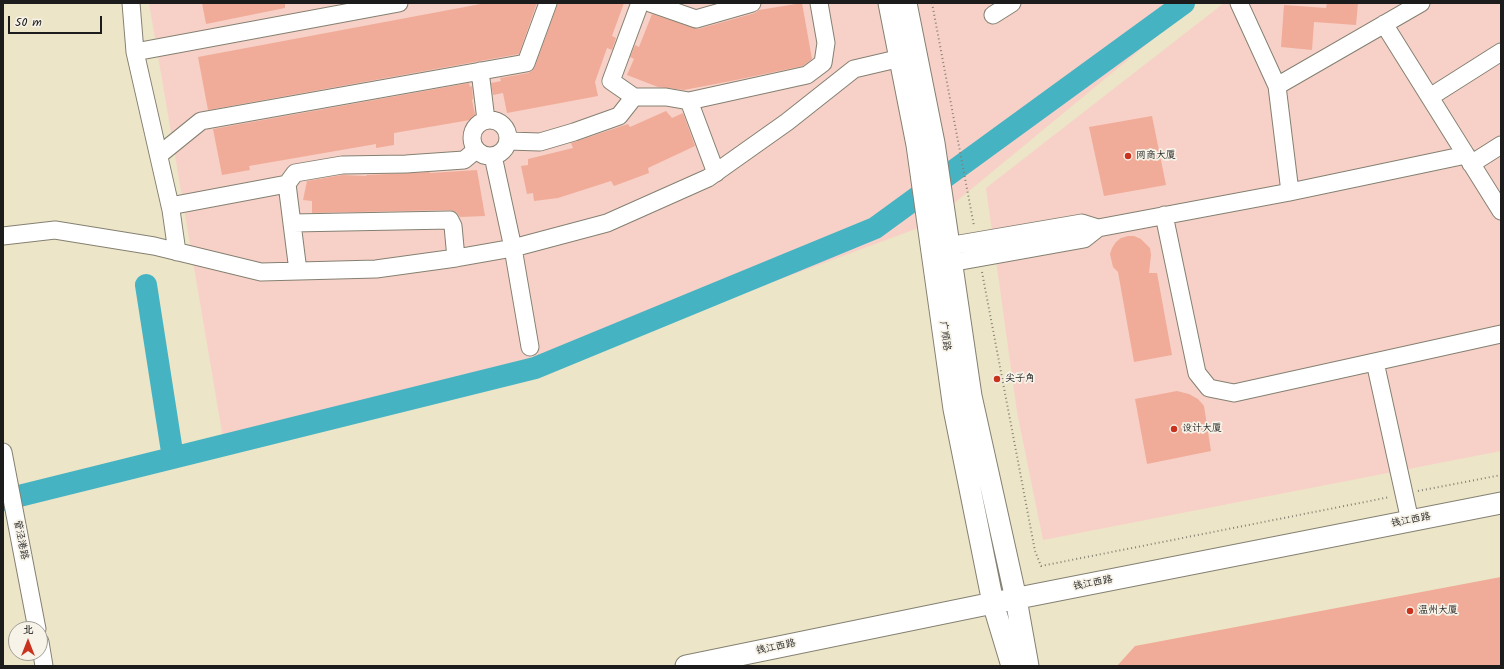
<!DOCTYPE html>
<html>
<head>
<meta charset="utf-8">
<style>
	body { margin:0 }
	#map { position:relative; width:1504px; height:669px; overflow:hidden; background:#ede5c8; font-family:Kalam,"LXGW WenKai TC",sans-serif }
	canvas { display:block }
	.frame { position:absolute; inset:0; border:4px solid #1c1c1c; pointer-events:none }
	.north { position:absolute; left:8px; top:621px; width:40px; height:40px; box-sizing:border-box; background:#f7f3e8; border:1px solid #9f9d96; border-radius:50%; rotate:0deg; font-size:11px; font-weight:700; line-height:16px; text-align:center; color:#1c1c1c }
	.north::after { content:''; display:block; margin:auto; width:14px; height:18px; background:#c8321e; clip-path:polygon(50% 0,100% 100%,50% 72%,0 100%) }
	.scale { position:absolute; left:8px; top:16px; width:94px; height:18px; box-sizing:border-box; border:2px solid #1c1c1c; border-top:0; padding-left:5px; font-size:12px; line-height:14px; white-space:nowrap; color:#1c1c1c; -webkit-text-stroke:3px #f7f3e8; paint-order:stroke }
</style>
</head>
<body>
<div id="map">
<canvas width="1504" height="669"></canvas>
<div class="frame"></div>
<div class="north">北</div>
<div class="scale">50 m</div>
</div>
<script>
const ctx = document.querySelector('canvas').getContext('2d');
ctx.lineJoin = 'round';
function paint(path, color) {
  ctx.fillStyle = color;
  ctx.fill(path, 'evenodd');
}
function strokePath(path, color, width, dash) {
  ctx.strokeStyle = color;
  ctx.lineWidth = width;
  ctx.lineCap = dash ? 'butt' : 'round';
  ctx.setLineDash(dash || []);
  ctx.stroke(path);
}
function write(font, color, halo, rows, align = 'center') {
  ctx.font = font + ' Kalam,"LXGW WenKai TC",sans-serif';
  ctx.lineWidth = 3.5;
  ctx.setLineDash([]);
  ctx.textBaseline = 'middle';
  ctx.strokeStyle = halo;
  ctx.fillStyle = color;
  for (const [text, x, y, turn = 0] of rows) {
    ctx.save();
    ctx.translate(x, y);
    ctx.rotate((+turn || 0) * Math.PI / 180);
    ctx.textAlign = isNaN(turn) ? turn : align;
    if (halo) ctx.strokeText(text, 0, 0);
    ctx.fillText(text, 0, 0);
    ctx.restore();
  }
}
paint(new Path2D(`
	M149,3H1197L929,224L547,366L223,438Z
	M1224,3H1501V451L1043,540L1017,412L986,188Z`), '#f7d1c7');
strokePath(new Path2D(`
	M146,285L173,458
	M3,500L535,368L875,228L1184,3`), '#46b3c3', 22);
paint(new Path2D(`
	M202,3H285V8L206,24Z
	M486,3H537L519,54L208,110L198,57Z
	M558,3H624L612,36L616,38L612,50L607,48L595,82L598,96L507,113L503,93L493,95L491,83L501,81L500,78L528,73L533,70L535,66Z
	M802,3L812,59L803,66L731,81L684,90L658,87L627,75L634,59L630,57L635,45L639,47L652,14L698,29L755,13L759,10Z
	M1327,3H1358L1356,25L1314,22L1312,50L1281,47L1284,5L1326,8Z
	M469,83L470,87L472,86L473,99L472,100L476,119L394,133V145L376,148V144L249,166L250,170L222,175L213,129Z
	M666,111L672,118L683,113L695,146L648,168L649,173L614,186L611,181L558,198L534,201L533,193L527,194L521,166L528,165V159L573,148L571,143L628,124L630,127Z
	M1152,116L1166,185L1104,196L1089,127Z
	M477,170L485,216L460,217L456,212L450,210L312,213V201L303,200L307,181L342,175L366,176L367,175L429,172L430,173Z
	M1128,236H1134L1141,239L1150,248L1151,255L1149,273H1157L1172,355L1134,362L1118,272L1113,267L1110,254L1112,248L1116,242L1121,238Z
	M1177,391L1189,394L1198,399L1204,406L1211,451L1147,464L1135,399Z
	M1501,577V666H1117L1135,646Z`), '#f0ac98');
const minor = new Path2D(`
	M131,3L135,52L171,210L177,252
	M640,3L611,81L634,97H666L689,101L716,173
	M650,3L696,19L752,3
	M1239,3L1277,86L1290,192
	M993,15L1012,3
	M1384,24L1501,211
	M135,52L399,3
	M480,71L486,120
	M1277,86L1421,3
	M1430,97L1501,52
	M689,101L807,75L823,63L826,43L819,3
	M472 138a18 18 0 1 1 36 0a18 18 0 1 1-36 0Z
	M508,141L540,142L574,132L619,116L634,97
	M159,155L201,121L526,63L548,3
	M493,156L513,248L530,347
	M1471,164L1501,145
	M287,184L298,271
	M170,206L287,184L295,173L342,165L406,164L464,160L476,150
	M1164,215L1197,373L1209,388L1234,393L1501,334
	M293,223L450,220L453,226L456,258
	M3,236L55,230L154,246L261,272L376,269L456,258L513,248L607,223L708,178L787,122L854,69L901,58
	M936,248L1082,223L1098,228L1290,192L1466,155
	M939,265L1084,239L1098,228
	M1375,362L1410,521
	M3,452L37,629
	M40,642L44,666`);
const major = new Path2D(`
	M889,3L917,145L954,409L993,603L1012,666
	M906,3L934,143L971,396L1016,599L1028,666
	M686,666L993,603L1501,503`);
strokePath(minor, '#848072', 19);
strokePath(major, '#848072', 23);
strokePath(new Path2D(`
	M932,3L974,226
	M982,272L1035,551L1041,566L1390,497
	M1418,491L1501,475`), '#848072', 2, [1, 3]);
strokePath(minor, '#fff', 17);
strokePath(major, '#fff', 21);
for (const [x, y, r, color] of [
	[1128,156,4,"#c8321e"],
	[997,379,4,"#c8321e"],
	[1174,429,4,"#c8321e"],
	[1410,611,4,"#c8321e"]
]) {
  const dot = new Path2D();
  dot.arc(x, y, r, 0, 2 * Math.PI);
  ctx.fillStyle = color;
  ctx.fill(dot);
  strokePath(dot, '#f7f3e8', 1.5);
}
write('10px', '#1c1c1c', '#f7f3e8', [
	["网商大厦",1136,156],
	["尖子角",1005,379],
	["设计大厦",1182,429],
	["温州大厦",1418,611]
], 'left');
write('10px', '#1c1c1c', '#f7f3e8', [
	["广顺路",944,336,82],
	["钱江西路",1411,521,-11],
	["管泾港路",20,540,79],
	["钱江西路",1093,584,-11],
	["钱江西路",776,648,-12]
]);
</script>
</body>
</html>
